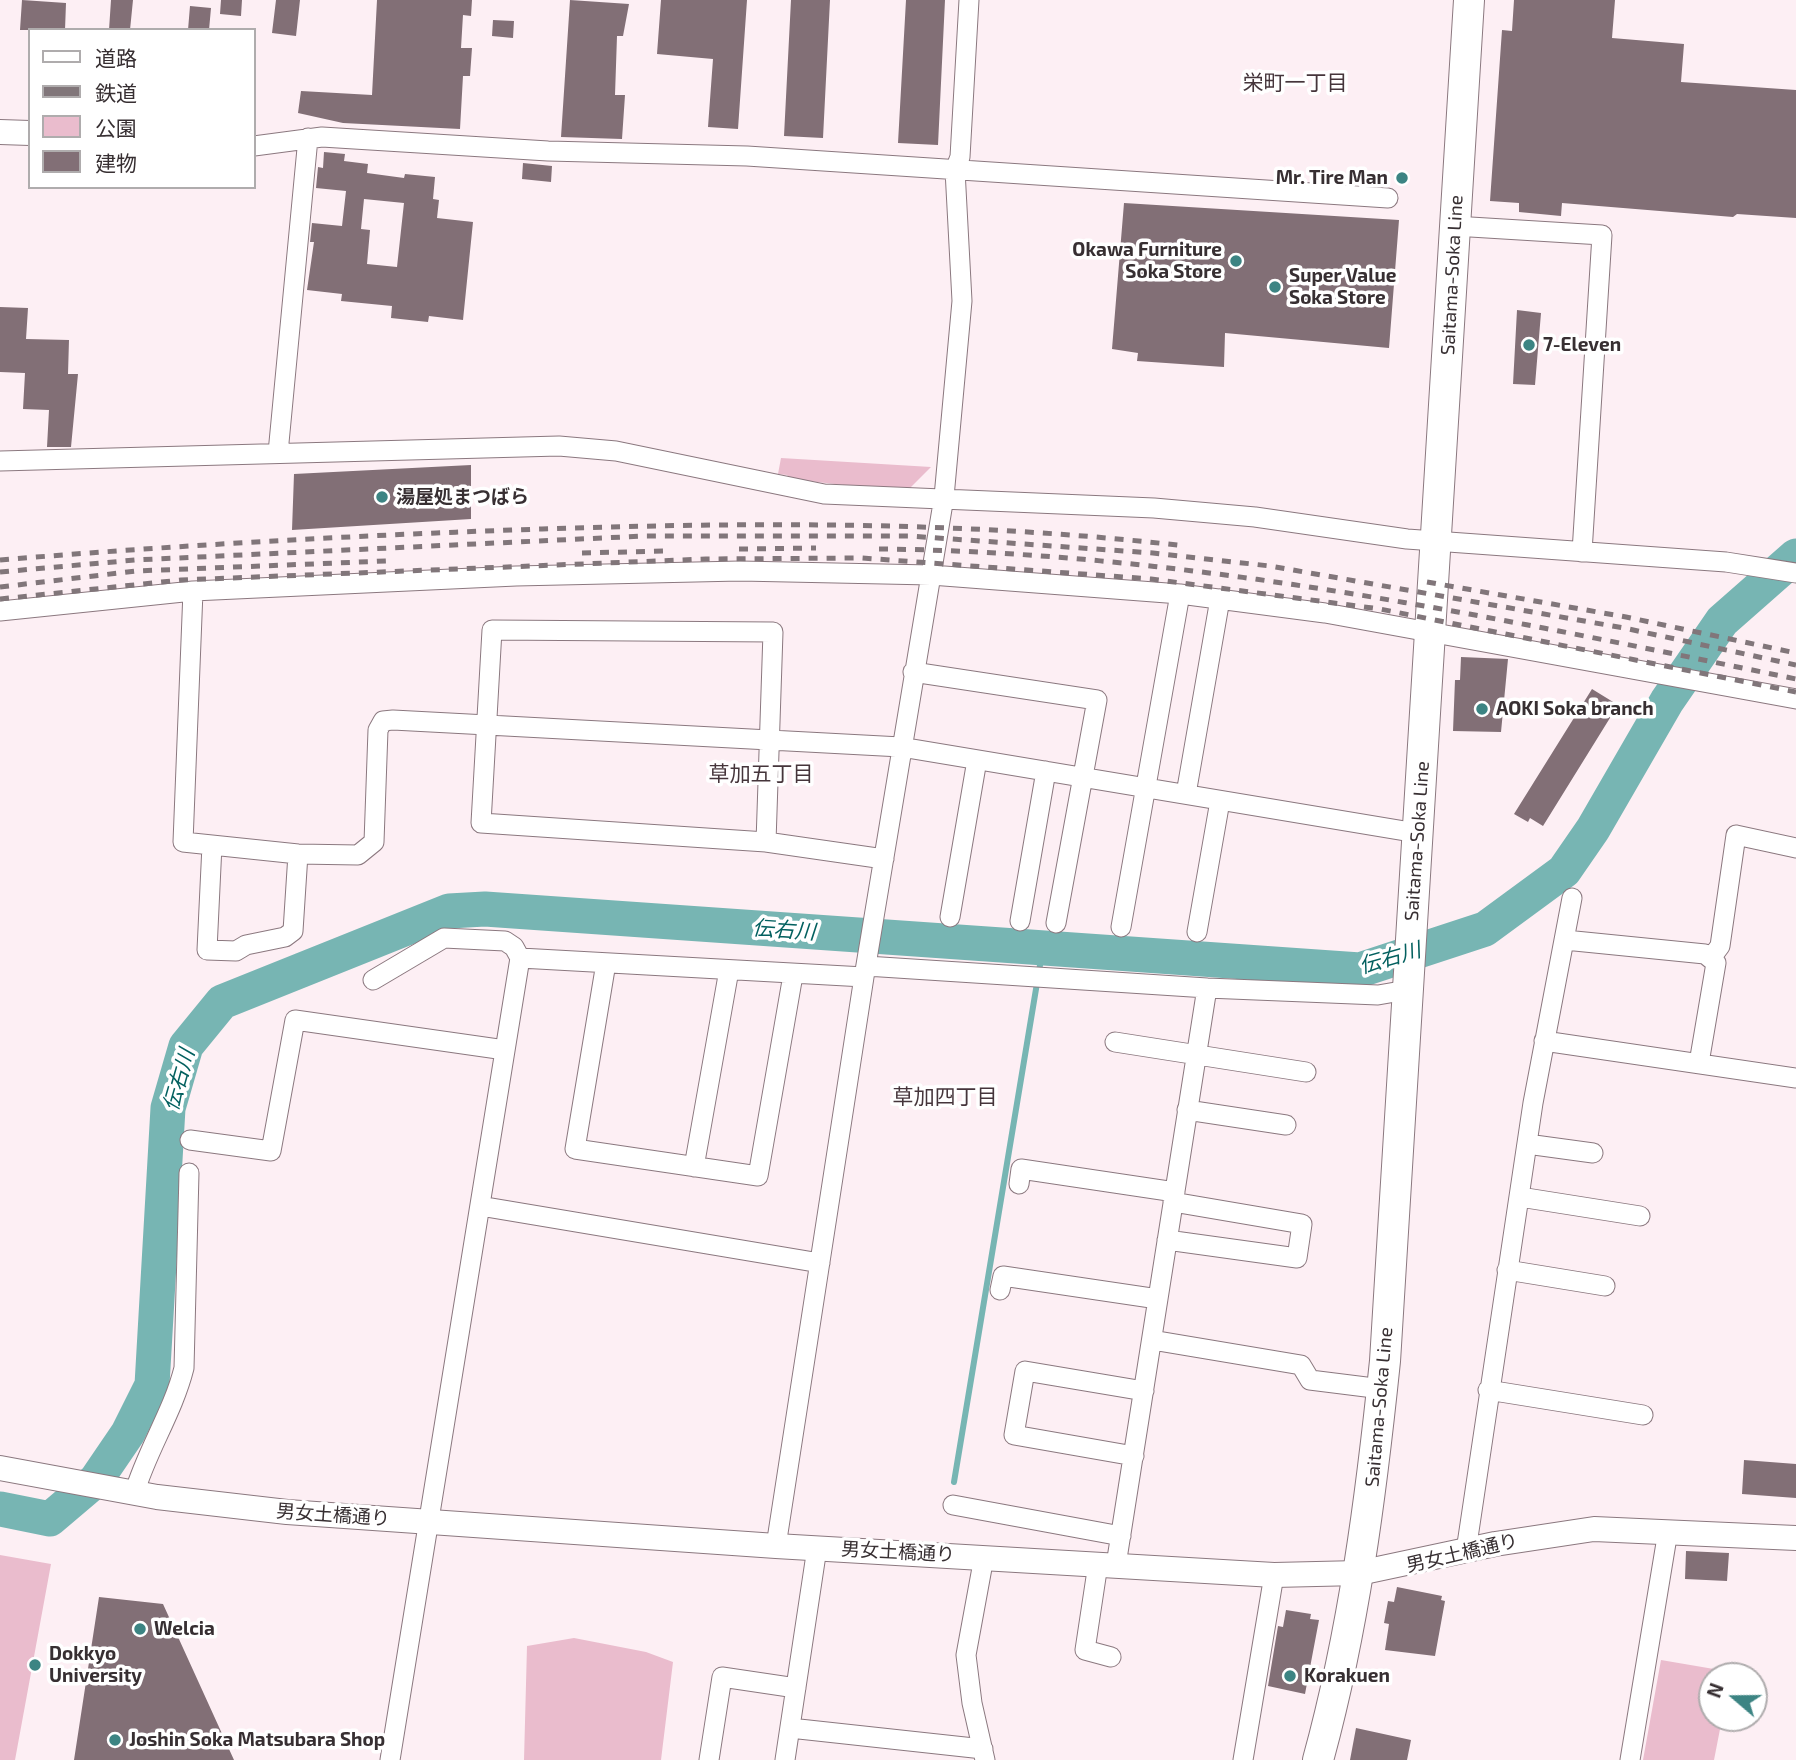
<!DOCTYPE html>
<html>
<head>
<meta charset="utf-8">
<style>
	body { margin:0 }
	#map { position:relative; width:1796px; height:1760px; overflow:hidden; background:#fdeff4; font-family:"Exo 2","Noto Sans JP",sans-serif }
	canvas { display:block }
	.legend { position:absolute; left:28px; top:28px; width:228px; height:161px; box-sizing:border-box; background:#fff; border:2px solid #afacad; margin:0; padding:9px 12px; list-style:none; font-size:21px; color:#372f32 }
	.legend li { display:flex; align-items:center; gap:14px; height:35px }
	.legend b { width:35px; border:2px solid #afacad }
	.north { position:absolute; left:1698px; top:1662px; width:70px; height:70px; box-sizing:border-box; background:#fff; border:2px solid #afacad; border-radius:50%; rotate:290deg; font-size:19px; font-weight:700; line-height:28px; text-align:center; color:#372f32 }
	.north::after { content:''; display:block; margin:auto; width:24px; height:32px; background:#3c8483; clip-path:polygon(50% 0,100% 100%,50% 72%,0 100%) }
</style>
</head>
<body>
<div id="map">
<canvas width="1796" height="1760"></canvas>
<ul class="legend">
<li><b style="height:9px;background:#fff"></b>道路</li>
<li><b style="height:9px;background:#81767a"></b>鉄道</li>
<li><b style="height:19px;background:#eabccd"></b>公園</li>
<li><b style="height:19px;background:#826f76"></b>建物</li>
</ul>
<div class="north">N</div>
</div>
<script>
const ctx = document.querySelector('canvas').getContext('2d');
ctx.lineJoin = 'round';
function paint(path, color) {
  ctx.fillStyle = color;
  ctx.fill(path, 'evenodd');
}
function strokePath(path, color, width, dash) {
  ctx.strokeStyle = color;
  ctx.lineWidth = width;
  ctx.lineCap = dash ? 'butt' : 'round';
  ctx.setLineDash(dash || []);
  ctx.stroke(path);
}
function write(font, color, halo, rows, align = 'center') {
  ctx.font = font + ' "Exo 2","Noto Sans JP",sans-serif';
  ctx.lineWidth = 7;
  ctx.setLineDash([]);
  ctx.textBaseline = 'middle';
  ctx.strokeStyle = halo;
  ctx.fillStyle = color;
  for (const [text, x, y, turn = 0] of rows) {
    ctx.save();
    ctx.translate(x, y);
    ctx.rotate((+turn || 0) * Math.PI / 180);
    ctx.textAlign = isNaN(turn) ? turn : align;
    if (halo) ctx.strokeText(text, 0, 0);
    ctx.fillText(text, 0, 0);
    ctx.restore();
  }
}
paint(new Path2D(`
	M781,458L931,467L910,488L853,486L790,479L787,475L778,474Z
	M0,1555L51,1564L15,1760H0Z
	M574,1638L646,1652L673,1662L661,1760H524L527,1646Z
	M1661,1660L1749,1675L1712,1676V1718H1741L1740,1727L1721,1724L1714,1760H1643Z`), '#eabccd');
strokePath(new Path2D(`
	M954,1482L1043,947`), '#77b5b3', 6);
strokePath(new Path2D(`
	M0,1509L50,1519L96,1480L128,1433L152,1385L168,1108L186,1046L222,1002L449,911L485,909L1360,970L1485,929L1564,871L1593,829L1667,701L1722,621L1796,556`), '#77b5b3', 35);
paint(new Path2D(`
	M22,0L66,3L65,30H20Z
	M111,0H133L130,30H109Z
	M221,0H242L241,16L220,14Z
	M276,0H300L296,36L272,33Z
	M377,0H472L471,16L463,15L461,48H472L470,76H463L460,129L343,123L298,113L301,91L372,95Z
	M570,0L629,4L623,36H617L615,95H625L622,139L561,137Z
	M661,0H747L738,129L708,127L713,59L657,54Z
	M791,0H830L823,138L784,136Z
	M906,0H945L938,145L898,143Z
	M1514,0H1615L1612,38L1684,44L1681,82L1796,90V218L1737,214L1733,217L1562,203L1561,216L1519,212V203L1490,201L1502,30L1512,31Z
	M190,6L211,8L209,30H188Z
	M493,20L514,21L513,38L492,36Z
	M324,152L345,154L344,161L368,164L367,173L404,178L405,174L435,177L433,199L439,200L437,218L473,222L463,320L429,316L428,322L391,318L392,306L341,301L342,294L307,290L314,242H310L312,223L342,226L346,191L316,188L318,167L323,168ZM364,199L404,203L397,267L367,264L370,230L361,229Z
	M523,163L552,166L551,182L522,179Z
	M1124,203L1399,220L1389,348L1225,333L1224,367L1137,361L1138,353L1112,349Z
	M0,307L28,308L26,339L69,340L68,374H78L71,447H47L49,410L23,409L25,373L0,372Z
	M1517,310L1541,313L1535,385L1513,384Z
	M471,465V519L292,530L294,474Z
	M1461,657L1508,659L1501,732L1453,731L1455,680H1460Z
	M1592,689L1618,705L1543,826L1530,818L1528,822L1514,814Z
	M1744,1460L1796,1464V1498L1742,1494Z
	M1686,1551L1729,1553L1727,1581L1685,1579Z
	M1397,1587L1442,1596L1441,1600L1445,1601L1435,1656L1385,1650L1389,1624L1384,1623L1388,1601L1394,1602Z
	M99,1597L163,1604L234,1760H74Z
	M1286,1610L1311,1614L1310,1619L1319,1620L1305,1694L1268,1686L1278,1626L1283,1627Z
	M1356,1728L1411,1740L1407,1760H1350Z`), '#826f76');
const minor = new Path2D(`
	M254,146L322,137L548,151L747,156L1388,198
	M1454,226L1602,235L1582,552
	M278,453L308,138
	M0,461L559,446L616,451L824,494L1154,508L1255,517L1407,539L1726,562L1796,573
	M193,591L183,842L298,854L358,855L374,842L378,730L383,721L393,720L901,747L1417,833
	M0,611L193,591L516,576L740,571L931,575L1180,594L1325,613L1796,699
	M913,672L1097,700L1056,923
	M1186,794L1220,599
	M766,842L773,632L492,630L481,823L766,842L884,859
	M212,845L207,950L236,951L246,945L285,937L293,931L298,854
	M950,917L977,760
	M1020,921L1046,771
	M1121,927L1180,594
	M1197,932L1220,801
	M1565,940L1705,954L1716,963L1699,1063
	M1711,958L1720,946L1736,835L1796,848
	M606,963L575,1149L758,1176L793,975
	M866,966L1207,988L1116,1565
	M373,980L444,938L505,941L514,947L520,958
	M1207,988L1378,995L1407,990
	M1544,1041L1796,1078
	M1115,1042L1306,1072
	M1187,1110L1286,1125
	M190,1140L271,1151L295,1020L505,1050
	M1527,1144L1593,1153
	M694,1167L729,970
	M1019,1184L1021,1169L1175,1192
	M1520,1197L1640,1216
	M480,1206L820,1263
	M1167,1240L1297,1258L1302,1224L1173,1202
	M1507,1270L1605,1286
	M1000,1290L1003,1276L1158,1299
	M1152,1340L1301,1365L1310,1380L1382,1389
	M1488,1390L1643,1415
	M1134,1456L1014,1435L1025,1371L1144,1391
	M134,1494C147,1450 173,1412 184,1368L189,1173
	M953,1505L1121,1536
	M776,1546L864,977L944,497L962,301L955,170L960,157L969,0
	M1466,1551L1533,1103L1572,898
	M984,1557L966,1655L972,1703L985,1760
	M1098,1564L1085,1650L1111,1657
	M790,1728L983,1749
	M390,1760L520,958L864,977
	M709,1760L722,1677L796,1688
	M785,1760L817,1548
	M1243,1760L1274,1575
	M1630,1760L1668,1531`);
const tertiary = new Path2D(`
	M0,132L30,133
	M0,1468L157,1497L287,1512L776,1546L1274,1575L1359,1573L1495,1544L1594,1529L1796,1538`);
const primary = new Path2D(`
	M1318,1760C1354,1629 1371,1496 1385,1361L1469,0`);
strokePath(minor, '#8b787f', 21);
strokePath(tertiary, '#8b787f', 26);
strokePath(primary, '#8b787f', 32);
strokePath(minor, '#fff', 19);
strokePath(tertiary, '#fff', 24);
strokePath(primary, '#fff', 30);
strokePath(new Path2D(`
	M739,549L816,548
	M879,549C1189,552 1494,617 1796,679
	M582,553L666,551
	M0,560C180,545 361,535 542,529C756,522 971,521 1185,546
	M0,572L135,560L644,536H909L1153,553L1270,566L1624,628L1796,665
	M1427,582L1626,617L1796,653
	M0,587L136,571L386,561
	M0,599L181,580L706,559L862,558L1151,579L1380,609L1796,692`), '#81767a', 5, [9, 9]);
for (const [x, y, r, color] of [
	[1402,178,7,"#3c8483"],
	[1236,261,7,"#3c8483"],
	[1275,287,7,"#3c8483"],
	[1529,345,7,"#3c8483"],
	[382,497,7,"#3c8483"],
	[1482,709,7,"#3c8483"],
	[140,1629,7,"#3c8483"],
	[35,1665,7,"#3c8483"],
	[1290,1676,7,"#3c8483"],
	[115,1740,7,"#3c8483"]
]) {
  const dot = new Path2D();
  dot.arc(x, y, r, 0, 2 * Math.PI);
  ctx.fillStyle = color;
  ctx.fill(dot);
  strokePath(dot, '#fff', 2.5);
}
write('bold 19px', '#372f32', '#fff', [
	["Mr. Tire Man",1388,178,"right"],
	["Okawa Furniture",1222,250,"right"],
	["Soka Store",1222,272,"right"],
	["Super Value",1289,276],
	["Soka Store",1289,298],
	["7-Eleven",1543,345],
	["湯屋処まつばら",396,497],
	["AOKI Soka branch",1496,709],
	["Welcia",154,1629],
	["Dokkyo",49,1654],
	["University",49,1676],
	["Korakuen",1304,1676],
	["Joshin Soka Matsubara Shop",129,1740]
], 'left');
write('19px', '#372f32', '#fff', [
	["Saitama-Soka Line",1452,275,-87],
	["Saitama-Soka Line",1417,841,-86],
	["Saitama-Soka Line",1379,1407,-85],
	["男女土橋通り",333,1515,4],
	["男女土橋通り",898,1552,3],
	["男女土橋通り",1462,1553,-13]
]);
write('21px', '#45353b', '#fff', [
	["栄町一丁目",1295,83],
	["草加五丁目",761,774],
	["草加四丁目",945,1097]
]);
write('italic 21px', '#03605f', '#fff', [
	["伝右川",784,930,4],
	["伝右川",1390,958,-16],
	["伝右川",179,1080,-74]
]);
</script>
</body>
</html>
